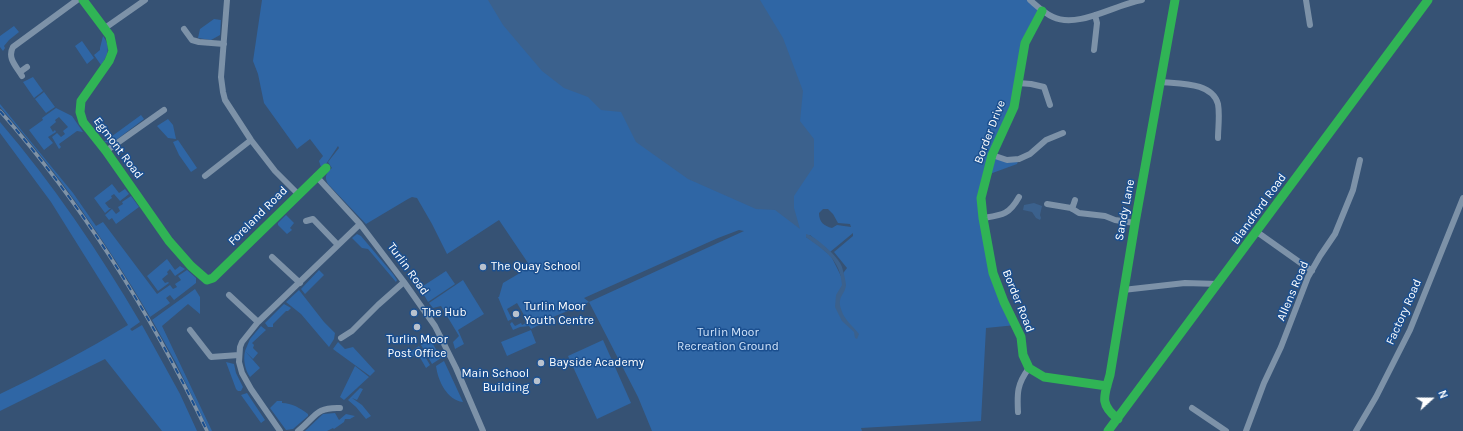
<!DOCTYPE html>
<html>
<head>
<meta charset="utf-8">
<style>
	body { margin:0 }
	#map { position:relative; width:1463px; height:431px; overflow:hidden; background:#365274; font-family:Karla,sans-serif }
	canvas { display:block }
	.north { position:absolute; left:1411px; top:379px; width:40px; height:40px; -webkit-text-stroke:3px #1b4f8f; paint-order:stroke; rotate:69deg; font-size:11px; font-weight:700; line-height:16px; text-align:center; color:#fff }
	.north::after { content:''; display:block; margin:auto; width:14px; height:18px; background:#fff; clip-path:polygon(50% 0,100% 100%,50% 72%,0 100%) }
</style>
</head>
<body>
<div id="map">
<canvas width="1463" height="431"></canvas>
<div class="north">N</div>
</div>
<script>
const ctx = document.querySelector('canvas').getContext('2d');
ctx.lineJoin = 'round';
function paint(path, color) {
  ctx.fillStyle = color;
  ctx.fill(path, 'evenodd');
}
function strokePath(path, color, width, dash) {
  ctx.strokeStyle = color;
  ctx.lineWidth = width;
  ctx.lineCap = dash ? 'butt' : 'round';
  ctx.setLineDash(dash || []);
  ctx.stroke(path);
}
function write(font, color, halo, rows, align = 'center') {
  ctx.font = font + ' Karla,sans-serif';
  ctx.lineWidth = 3;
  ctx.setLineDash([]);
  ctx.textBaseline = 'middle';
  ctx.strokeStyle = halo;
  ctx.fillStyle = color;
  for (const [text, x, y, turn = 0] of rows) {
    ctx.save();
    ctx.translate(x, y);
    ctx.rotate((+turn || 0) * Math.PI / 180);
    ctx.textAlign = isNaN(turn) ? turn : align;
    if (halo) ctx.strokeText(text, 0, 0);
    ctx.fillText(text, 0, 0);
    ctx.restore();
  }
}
paint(new Path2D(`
	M262,0H1030L1042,11L1025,43L1014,107L992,155L1019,159L1017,164L987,175L981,198L993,273L1016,325L986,328L981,421L861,428L862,431H652L638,397L589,302L546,320L545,319L540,321L541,324L531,329L529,326L520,327L513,330L510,324L512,322L515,326L521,323L522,325L528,322L517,303L507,309L512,319L508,321L498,297H499L503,283L520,273L519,270L528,263L499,220L447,254L432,224L417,198L412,197L408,199L366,224L328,184C324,177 326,173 332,168L328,162L339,148L338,146L326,164L321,167L319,161L323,156L310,139L297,149L264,103L258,74L253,61ZM823,209H828L833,214L838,223L850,224L851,227L837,225L832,228C824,226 819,222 819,213ZM739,230L744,231L589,302L584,298L718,238ZM853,233V236L834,252L847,268L841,276L831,256L817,244L806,237L810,235L830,252Z
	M214,19L221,20L220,35L211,40L198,38L200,29Z
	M14,26L19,32L9,40L4,46L5,48L3,51L0,47V36Z
	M103,36C111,47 108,55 101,65L94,55L100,50V48Z
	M82,41L94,58L87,64L75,46Z
	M33,77L43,91L34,98L23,82Z
	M44,92L55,107L46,113L35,99Z
	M0,104L73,193L96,226L103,222L157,294L170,285L173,289L177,287L175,284L181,280L178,276L187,270L196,278V283L174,300L170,295L166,298L170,303L150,317C107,243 57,171 0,107Z
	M56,108L72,116L83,132L77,131L59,144L61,147L59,149L52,137L57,133L61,137L65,134L63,131L68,127L59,117L55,120L56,122L50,127L53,132L55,130L56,132L48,137L53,143L44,150L29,130L43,120L42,118Z
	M141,115L144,119L112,143L104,142Z
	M168,119L173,125L176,139L168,138L157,126Z
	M0,122C53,184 99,252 140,322L130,329L132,331L142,325L180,394L197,431H162L105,359L0,411V394C44,373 87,350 128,325L51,202L0,133Z
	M178,140L197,168L191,172L179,155L173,142Z
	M112,184L119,193L125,189L129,194L120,201L114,194L111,196L112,198L105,203L109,208H111L105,213L94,198Z
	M131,196L139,207L116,224L112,218L109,220L105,215L112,209L116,214L120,211L118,207L123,204L122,202Z
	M286,215L294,223L290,228L292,230L287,234L278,225V223Z
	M357,234L361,236L393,274L397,280L396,282L368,249L362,248L352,238Z
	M167,259L175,270L180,266L185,269L175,276L170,269L167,272L168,274L162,279L165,283L168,282L169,283L158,291L147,276Z
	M319,270L324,275L305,294L301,289Z
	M446,271L455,284L428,302L420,288Z
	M463,280L484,314L458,330L464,344L455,349L453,342L459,336L441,306L433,308L429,303Z
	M195,289L200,297V314L188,304L162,326L212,431H209L176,363L152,320Z
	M299,290L324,322L335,333L334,339L329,347L301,314L286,302Z
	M284,304L291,308L288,311H286L273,324V327H268L265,323Z
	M261,326L266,330L252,343L254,345L253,348L258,353L253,359L247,353L248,352L247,353L245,351L250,339Z
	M531,330L536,343L507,356L501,342Z
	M430,339L441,358L432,364L421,345Z
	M603,340L631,403L597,419L568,356Z
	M338,342L345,349L353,347L375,371L370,376L337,352L333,349Z
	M419,346L430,365L426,368L418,354C411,357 407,359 400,355L410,352Z
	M245,351L260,368L250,377C245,370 243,360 245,351Z
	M444,361L463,402C447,400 438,381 436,366Z
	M226,362L234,364L236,373L243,387L241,391H238L236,389Z
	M355,366L369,377L344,400L340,397Z
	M360,388L363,389L357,400L352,398L362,405L371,416L366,419L356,407L348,400Z
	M247,393L265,420L261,423L241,395Z
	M277,401H282V403C292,403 300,408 308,414V416L293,429L286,430L270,408Z
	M335,413L339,420L346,414L355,416L350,419H345L344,422L334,429L333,428L327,431H305L323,414Z`), '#2f66a5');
paint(new Path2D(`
	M488,0H760L783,38L803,91L800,121L814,139V166L794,196V208L800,229L775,210L756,209L688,179L636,142L621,112L601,110L588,97L564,88L542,71L503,25Z
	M1034,203L1042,206L1040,215L1041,218L1040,220L1036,218L1032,212L1023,210L1024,205Z
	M806,234C814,235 840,258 842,267C843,270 846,282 846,285C845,295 837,296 841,309C844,320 852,325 859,334L857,339L855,338L854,332L842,321L835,307L836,295L842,285C840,258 824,251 806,237Z`), '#3b618d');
strokePath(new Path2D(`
	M227,0L221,77L223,92L225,100L251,140L275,171L298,194
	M1030,0C1037,6 1044,13 1053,17C1078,29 1116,4 1142,0
	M1306,0L1310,25
	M105,28L145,0
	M184,29L192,40L199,42L224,44
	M1094,50L1097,23L1095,15
	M20,72L27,67
	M22,76C16,66 7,58 13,47L77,0
	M1161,82C1180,84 1212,82 1218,104C1220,115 1218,128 1218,138
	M1018,83L1031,84L1044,87L1050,105
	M106,151L164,110
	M992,155L1007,160L1019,159L1030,154L1046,140L1063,133
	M205,176L251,140
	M316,176L360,224L404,282L435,326L456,368L483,431
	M1047,204L1071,208L1079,213L1105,216L1115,220L1135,223
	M1072,209L1075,200
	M983,218C1002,215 1009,215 1019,197
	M306,221L313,219L338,245
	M1257,232L1312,271
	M272,257L300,283
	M1123,290L1185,283L1218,284
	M229,295L258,322
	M190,330L211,357L239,355
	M341,338L352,331L378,305L404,282
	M1192,408L1226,431
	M1018,412C1017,393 1017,384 1029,368
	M280,431L251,389L242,373L239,362L240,347L242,342L258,322L360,224
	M298,431C316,417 315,407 340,408
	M1246,431L1264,383L1281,347L1308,277L1320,256L1335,234L1353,190L1360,160
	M1356,431L1376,397L1410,330L1463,198`), '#7d92a8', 6);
strokePath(new Path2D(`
	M83,0L110,36L113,51L109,61L81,101L80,112L83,122L106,151L169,241L191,266L207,280L213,278L326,168
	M1042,11L1025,43L1014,107L992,155L981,198L983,218L993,273L1004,302L1021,337L1023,355L1029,368L1044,377L1107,386
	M1118,419C1099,404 1104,396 1110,375L1135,223L1175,0
	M1108,431L1428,0`), '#30b455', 9);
const rail = new Path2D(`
	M0,111C84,206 152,316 207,431`);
strokePath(rail, '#7e92a7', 3.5);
strokePath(rail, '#1b4f8f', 2, [6]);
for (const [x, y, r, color] of [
	[483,267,4,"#b9c2ce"],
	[414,313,4,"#b9c2ce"],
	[516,314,4,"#b9c2ce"],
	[417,327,4,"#b9c2ce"],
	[541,363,4,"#b9c2ce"],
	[537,381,4,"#b9c2ce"]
]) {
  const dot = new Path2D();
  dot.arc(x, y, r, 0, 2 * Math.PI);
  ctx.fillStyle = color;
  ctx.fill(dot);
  strokePath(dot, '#1b4f8f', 1.5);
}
write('12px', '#fff', '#1b4f8f', [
	["Border Drive",990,132,-69],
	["Egmont Road",118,148,53],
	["Blandford Road",1259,209,-54],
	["Sandy Lane",1125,210,-79],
	["Foreland Road",258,216,-45],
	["Turlin Road",408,269,54],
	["Allens Road",1293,291,-67],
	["Border Road",1018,301,68],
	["Factory Road",1404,312,-66]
]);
write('12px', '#fff', '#1b4f8f', [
	["The Quay School",491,267],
	["Turlin Moor",524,307],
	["Youth Centre",524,321],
	["The Hub",422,313],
	["Turlin Moor",417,340,"center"],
	["Post Office",417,354,"center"],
	["Bayside Academy",549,363],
	["Main School",529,374,"right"],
	["Building",529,388,"right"]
], 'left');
write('12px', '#cfe3fa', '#1b4f8f', [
	["Turlin Moor",728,333],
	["Recreation Ground",728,347]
]);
</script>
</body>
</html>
